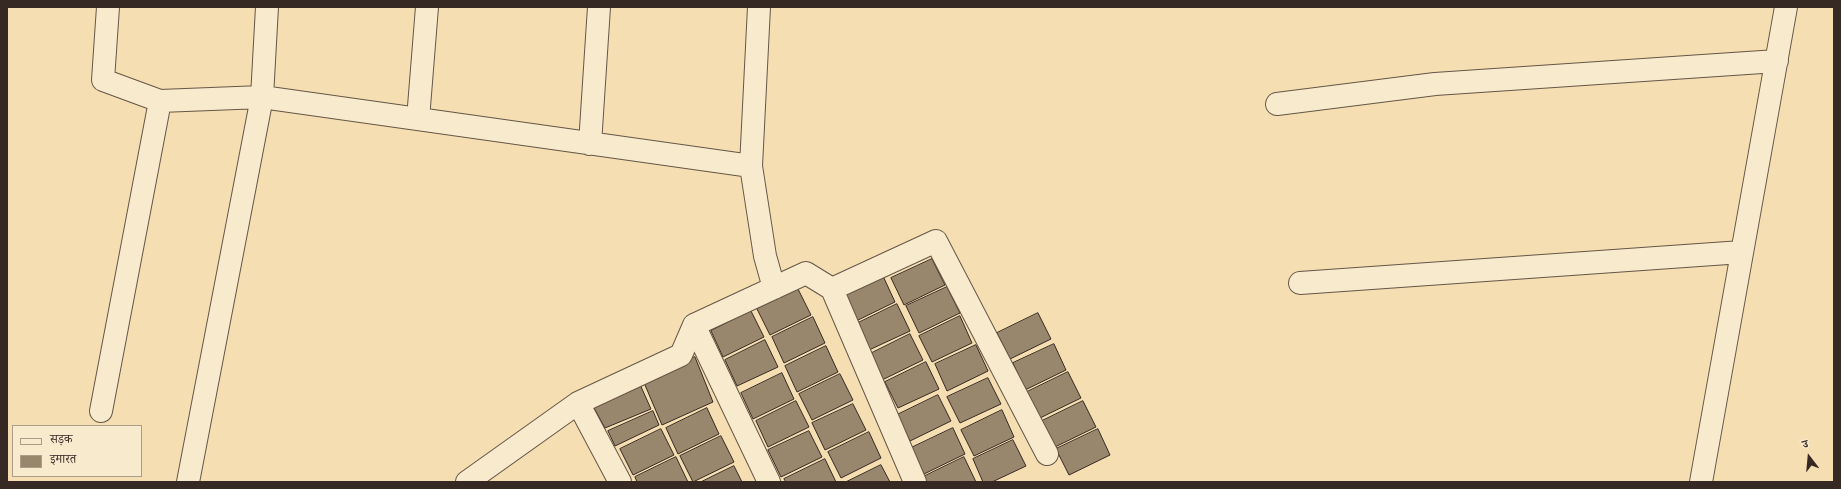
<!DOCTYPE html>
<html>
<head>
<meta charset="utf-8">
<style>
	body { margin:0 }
	#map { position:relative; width:1841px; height:489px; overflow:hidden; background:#f4deb2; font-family:Vollkorn,"Noto Serif Devanagari",serif }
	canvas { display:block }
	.frame { position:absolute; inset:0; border:8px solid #362923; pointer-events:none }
	.legend { position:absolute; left:12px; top:425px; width:130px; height:52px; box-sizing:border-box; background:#f8eacd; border:1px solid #aa9d89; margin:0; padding:5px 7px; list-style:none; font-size:12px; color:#362923 }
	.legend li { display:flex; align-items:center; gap:8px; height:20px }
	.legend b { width:20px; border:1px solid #aa9d89 }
	.north { position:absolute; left:1789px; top:437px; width:40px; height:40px; -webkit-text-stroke:3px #f8eacd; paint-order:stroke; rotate:344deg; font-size:11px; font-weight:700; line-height:16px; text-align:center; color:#362923 }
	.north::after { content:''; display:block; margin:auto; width:14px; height:18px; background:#362923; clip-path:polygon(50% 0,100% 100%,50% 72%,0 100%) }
</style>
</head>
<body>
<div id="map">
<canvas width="1841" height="489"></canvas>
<div class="frame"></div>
<ul class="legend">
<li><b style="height:5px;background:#f8eacd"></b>सड़क</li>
<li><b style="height:11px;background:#99876d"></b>इमारत</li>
</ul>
<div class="north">उ</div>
</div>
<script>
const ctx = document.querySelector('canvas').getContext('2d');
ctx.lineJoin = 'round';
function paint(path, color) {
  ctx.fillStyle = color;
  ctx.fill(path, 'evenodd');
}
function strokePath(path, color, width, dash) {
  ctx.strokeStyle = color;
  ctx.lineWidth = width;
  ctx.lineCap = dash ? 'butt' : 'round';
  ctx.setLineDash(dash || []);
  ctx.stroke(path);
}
const building = new Path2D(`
	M932,259L945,285L904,305L891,278Z
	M883,276L895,302L854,322L842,296Z
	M947,287L960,313L919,333L906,306Z
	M798,289L811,315L770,335L757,309Z
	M897,304L910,331L869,350L856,324Z
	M751,311L764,337L723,357L711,331Z
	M1038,313L1051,339L1010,359L997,333Z
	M960,316L972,343L932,362L919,336Z
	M813,317L825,343L784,363L772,337Z
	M910,334L923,360L882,380L870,354Z
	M765,340L778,367L737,386L725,360Z
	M1054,344L1066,370L1025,390L1013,363Z
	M976,345L988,371L947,391L935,364Z
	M826,346L838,372L797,392L785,366Z
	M695,357L713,402L662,425L642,378Z
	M926,362L939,389L898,408L885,382Z
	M1068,372L1081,398L1040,418L1027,392Z
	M782,373L794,399L753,419L741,393Z
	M840,374L853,400L812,420L799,394Z
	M988,378L1001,404L960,423L947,397Z
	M638,380L651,409L605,428L594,408Z
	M938,395L951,421L910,441L897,415Z
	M796,401L809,427L768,447L756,421Z
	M1083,401L1096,427L1055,447L1042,421Z
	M853,404L866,430L825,450L812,423Z
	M707,408L719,434L678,454L666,428Z
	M1002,410L1014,437L974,456L961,430Z
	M653,411L659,425L615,446L608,431Z
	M953,428L965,454L924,474L911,448Z
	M661,429L674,455L633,475L620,449Z
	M1098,429L1110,455L1069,475L1056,449Z
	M809,431L822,457L781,477L768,450Z
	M869,432L881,458L841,478L828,452Z
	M721,436L734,462L693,482L680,456Z
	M1013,440L1026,466L992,482H983L973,459Z
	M676,457L688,482H637L635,477Z
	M964,457L976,482H925L923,477Z
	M825,459L836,482H786L784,479Z
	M881,465L890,482H846Z
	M734,466L742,482H701Z`);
paint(building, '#99876d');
strokePath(building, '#362923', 1);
const minor = new Path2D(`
	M108,7L103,80L160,101L262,97L751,166L759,7
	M1277,104L1435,84L1777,61
	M418,119L427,7
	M590,144L599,7
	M751,166L765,256L774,288
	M1300,283L1742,252
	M832,289L915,482
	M694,325L769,482
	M578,403L620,482
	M101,411L160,101
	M188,482L262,97L267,7
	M467,482L578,403L681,355L694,325L806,273L832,289L936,241L1047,454
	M1701,482L1786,7`);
strokePath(minor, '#665647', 24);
strokePath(minor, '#f8eacd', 22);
</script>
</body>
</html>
